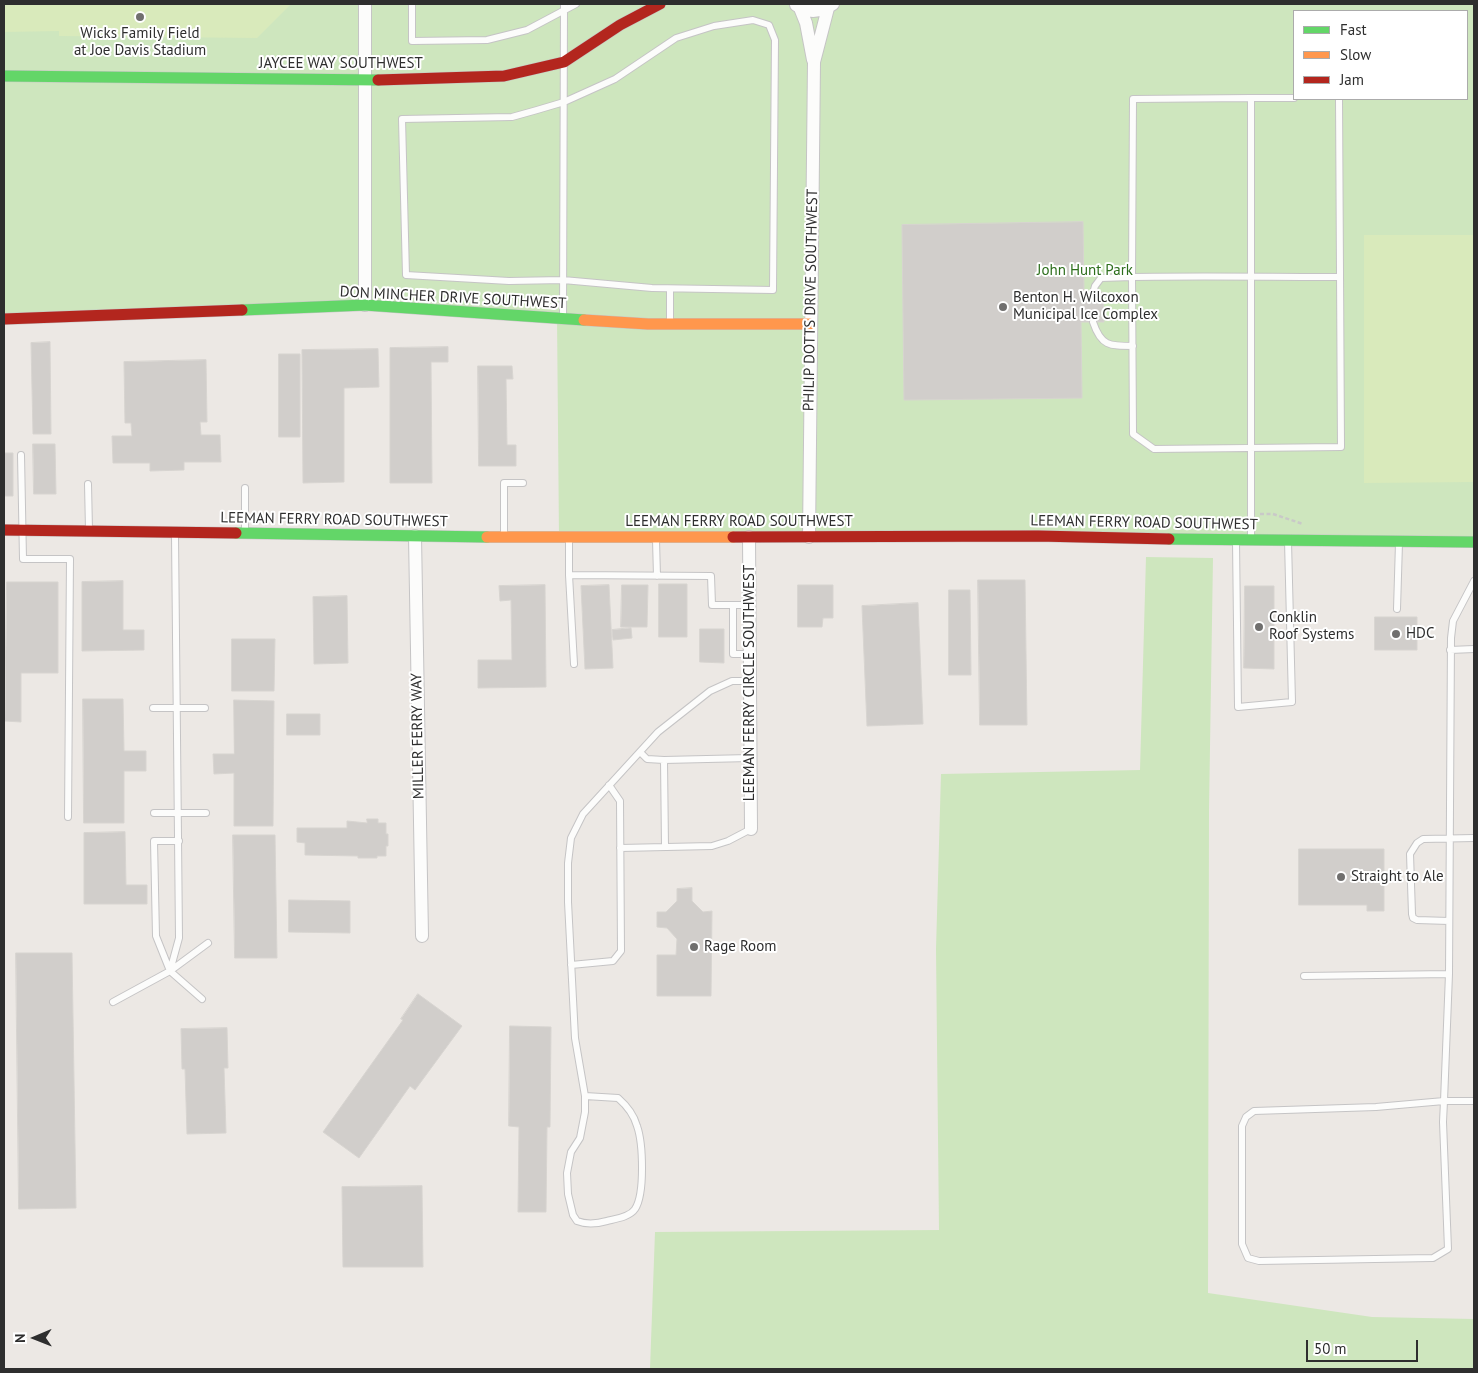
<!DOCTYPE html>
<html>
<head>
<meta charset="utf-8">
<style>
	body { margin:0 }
	#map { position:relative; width:1478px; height:1373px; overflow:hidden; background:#ece8e4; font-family:"PT Sans",sans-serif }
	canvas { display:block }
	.frame { position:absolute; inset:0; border:5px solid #2e2e2e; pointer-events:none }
	.legend { position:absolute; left:1293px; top:10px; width:175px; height:90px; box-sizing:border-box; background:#fff; border:1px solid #ababab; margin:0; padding:6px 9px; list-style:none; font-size:15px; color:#2e2e2e }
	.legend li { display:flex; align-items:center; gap:10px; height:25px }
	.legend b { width:25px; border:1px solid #ababab }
	.north { position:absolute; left:10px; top:1313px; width:50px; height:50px; -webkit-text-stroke:4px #fff; paint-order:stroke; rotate:269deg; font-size:14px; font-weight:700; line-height:20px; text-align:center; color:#2e2e2e }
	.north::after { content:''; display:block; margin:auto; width:18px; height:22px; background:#2e2e2e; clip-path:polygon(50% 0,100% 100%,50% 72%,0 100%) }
	.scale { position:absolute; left:1306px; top:1340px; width:112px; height:22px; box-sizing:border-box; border:2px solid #2e2e2e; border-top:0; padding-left:6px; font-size:15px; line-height:18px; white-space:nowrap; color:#2e2e2e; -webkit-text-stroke:4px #fff; paint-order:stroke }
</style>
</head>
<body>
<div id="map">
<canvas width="1478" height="1373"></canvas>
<div class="frame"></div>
<ul class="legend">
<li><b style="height:6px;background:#63d668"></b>Fast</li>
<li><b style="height:6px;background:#ff974d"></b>Slow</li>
<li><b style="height:6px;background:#b3261e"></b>Jam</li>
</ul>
<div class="north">N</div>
<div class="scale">50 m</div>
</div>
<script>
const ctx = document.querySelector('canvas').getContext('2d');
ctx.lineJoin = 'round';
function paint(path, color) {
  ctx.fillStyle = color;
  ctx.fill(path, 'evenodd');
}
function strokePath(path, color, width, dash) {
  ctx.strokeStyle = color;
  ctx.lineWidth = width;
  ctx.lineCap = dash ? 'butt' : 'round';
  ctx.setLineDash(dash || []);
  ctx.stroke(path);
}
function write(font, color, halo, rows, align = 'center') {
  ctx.font = font + ' "PT Sans",sans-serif';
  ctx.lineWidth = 4;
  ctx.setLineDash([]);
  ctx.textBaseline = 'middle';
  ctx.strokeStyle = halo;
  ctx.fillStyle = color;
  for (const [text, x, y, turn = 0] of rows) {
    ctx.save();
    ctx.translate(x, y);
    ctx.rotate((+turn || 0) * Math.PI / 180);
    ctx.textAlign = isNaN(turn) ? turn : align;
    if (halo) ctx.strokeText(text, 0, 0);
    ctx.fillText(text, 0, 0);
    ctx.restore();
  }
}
paint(new Path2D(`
	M4,4H1474V541L559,538L557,317L365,305L4,319ZM1294,11H1467V99H1294Z
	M1146,557L1213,558L1209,810L1208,1293L1372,1317L1474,1319V1369H650L655,1232L939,1230L936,949L941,774L1140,770Z`), '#cee6be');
paint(new Path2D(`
	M4,4H291L257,38L59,36V31L4,32Z
	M1364,235H1474V482L1364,483Z`), '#d9eabb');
const building = new Path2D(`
	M1083,222L1084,293L1103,292L1104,322H1081L1082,398L904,400L902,225Z
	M50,342L51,434H33L31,343Z
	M448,347V362H431L432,483H390V348Z
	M378,349L379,387L344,388V482L303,483L302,350Z
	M279,354H300V437H279Z
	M206,360L207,422H200L201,435H220L221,462H184V470L150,471V463H113L112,436H132L131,423H125L124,362Z
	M478,366H512L513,379H506L507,445H516V466H479Z
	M33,444H55L56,494H34Z
	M4,453H13V496H4Z
	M978,580H1025L1027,725H980Z
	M123,581V630H144V650L82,651V582Z
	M7,582H58V673H21V722L5,721Z
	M659,584H687V637H659Z
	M545,585L546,687L478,688V660H512L511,600L500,601L499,586Z
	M609,585L613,668L585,669L581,586Z
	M622,585H648L647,627H621Z
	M798,585H833V618H823L822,627H798Z
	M1245,586H1274V669L1244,668Z
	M949,590H970L971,675H949Z
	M347,596L348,663L314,664L313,597Z
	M918,603L923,724L867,726L862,606Z
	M1375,617H1417V650H1375Z
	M631,628L632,638L613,640L612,630Z
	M700,629H724V663L700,662Z
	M232,639H275L274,691H232Z
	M83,699H123L124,751H146V771H124V823H84Z
	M234,700L274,701L273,826H234V773L214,774L213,754H234Z
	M287,714H320V735H287Z
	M367,819H378V823H386V834H388V846H386V856H377V858H358V856L305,855V843L297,842V828H347V821L367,823Z
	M125,832L126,885H147V904H84V833Z
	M233,835H275L277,958H235Z
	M1299,849H1384V911H1367V905H1299Z
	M692,888V901L703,912L712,911L711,996H657V955H676L677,939L667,928L657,927V912H666L677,901V889Z
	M289,900L350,901V933L289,932Z
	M16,953H72L76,1208L19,1209Z
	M418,994L462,1026L415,1090L410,1086L359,1158L323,1132L403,1020L401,1019Z
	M510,1026L551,1027L550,1127H547L546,1212H518L519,1127L509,1126Z
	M227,1028L228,1068H224L226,1133L187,1134L185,1069H182L181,1029Z
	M422,1186L423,1267H343L342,1187Z`);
paint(building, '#d1cecb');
strokePath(building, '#d7d4d0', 1);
const lane = new Path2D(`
	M412,4V41L487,40L527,30L576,4
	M753,20L769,25L775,40L773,290L652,288L563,280L509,281L406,275L402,119L512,117L537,110L564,102L615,79L676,38L714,26Z
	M1251,98H1294
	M670,289V322
	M1093,293L1095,286L1101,278L1132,277L1133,434L1154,449L1341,447L1339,99
	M563,317L564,4
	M1093,322C1101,346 1109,346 1133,346
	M21,455L23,559H70L68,817
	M88,484L89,530
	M245,488V532
	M504,536V483H523
	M569,538V575L574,664
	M1251,539V98L1133,99L1132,277C1202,276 1271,277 1340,277
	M656,540L657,576
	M1236,541L1238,707L1292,702L1288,541
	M569,575L711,576L712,605H749
	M1474,581L1453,621L1451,638L1449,974L1444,1101L1443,1122L1448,1249L1433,1258L1259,1261L1248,1258L1242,1244V1126L1246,1117L1254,1111L1376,1107L1444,1101H1474
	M733,605V654H750
	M1397,609L1399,543
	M1450,650L1474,649
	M153,708H205
	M640,752L647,759L664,760
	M154,813H206
	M179,841H154L156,936L170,971L202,999
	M665,847L664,760L750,758
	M620,848L712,846L728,841L751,829
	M1449,921L1417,920L1413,918L1412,914L1410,854L1417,843L1423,839L1474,838
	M571,965L613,961L621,951L620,801L609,785
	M170,971L179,938L175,535
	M1304,976L1449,974
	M113,1002L170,971L208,943
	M585,1096L618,1098C626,1105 634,1115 637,1126C643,1143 645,1194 635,1209C630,1217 615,1219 607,1221C596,1224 587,1225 577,1221L573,1215L568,1194L567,1173L571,1152L580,1138L585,1112V1096L575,1038L568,902V863L571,838L583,814L658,732L710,691L732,681H750`);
const street = new Path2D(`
	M365,4V305
	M796,5C808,14 822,12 833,4
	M800,8L806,23L813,60
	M415,536L422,936
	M749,537L751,829
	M809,537L814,62L828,8`);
const fast = new Path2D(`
	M4,76L378,80
	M242,310L365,305L584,320
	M236,533L487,537
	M1169,539L1474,542`);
const slow = new Path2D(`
	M584,320L648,324H810
	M487,537H733`);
const jam = new Path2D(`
	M378,80L504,76L564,62L620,25L660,4
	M4,319L242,310
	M4,530L236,533
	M733,537L1038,536L1169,539`);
strokePath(lane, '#c5c4c5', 8);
strokePath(street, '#c5c4c5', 14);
strokePath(fast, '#c5c4c5', 12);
strokePath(slow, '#c5c4c5', 12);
strokePath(jam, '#c5c4c5', 12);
strokePath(new Path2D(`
	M1260,514H1273L1303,524`), '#c9c9c8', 2.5, [4, 2.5]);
strokePath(lane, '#fcfcfb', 6);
strokePath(street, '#fcfcfb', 12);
strokePath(fast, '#63d668', 11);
strokePath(slow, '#ff974d', 11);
strokePath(jam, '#b3261e', 11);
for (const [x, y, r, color] of [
	[140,17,5,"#706f6e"],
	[1003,307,5,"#706f6e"],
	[1259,627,5,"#706f6e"],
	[1396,634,5,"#706f6e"],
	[1341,877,5,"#706f6e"],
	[694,947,5,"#706f6e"]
]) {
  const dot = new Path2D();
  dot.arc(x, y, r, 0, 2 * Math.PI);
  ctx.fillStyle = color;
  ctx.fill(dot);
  strokePath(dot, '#fff', 2);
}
write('15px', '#2e2e2e', '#fff', [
	["Wicks Family Field",140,34,"center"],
	["at Joe Davis Stadium",140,51,"center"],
	["Benton H. Wilcoxon",1013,298],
	["Municipal Ice Complex",1013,315],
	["Conklin",1269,618],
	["Roof Systems",1269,635],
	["HDC",1406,634],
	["Straight to Ale",1351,877],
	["Rage Room",704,947]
], 'left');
write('15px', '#2e2e2e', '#fff', [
	["JAYCEE WAY SOUTHWEST",341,64],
	["DON MINCHER DRIVE SOUTHWEST",453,298,3],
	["PHILIP DOTTS DRIVE SOUTHWEST",811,300,-89],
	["LEEMAN FERRY ROAD SOUTHWEST",334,520,1],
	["LEEMAN FERRY ROAD SOUTHWEST",739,522],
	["LEEMAN FERRY ROAD SOUTHWEST",1144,523,1],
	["LEEMAN FERRY CIRCLE SOUTHWEST",750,683,-90],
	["MILLER FERRY WAY",418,736,-91]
]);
write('15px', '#2c6e1b', '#fff', [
	["John Hunt Park",1085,271]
]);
</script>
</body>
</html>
